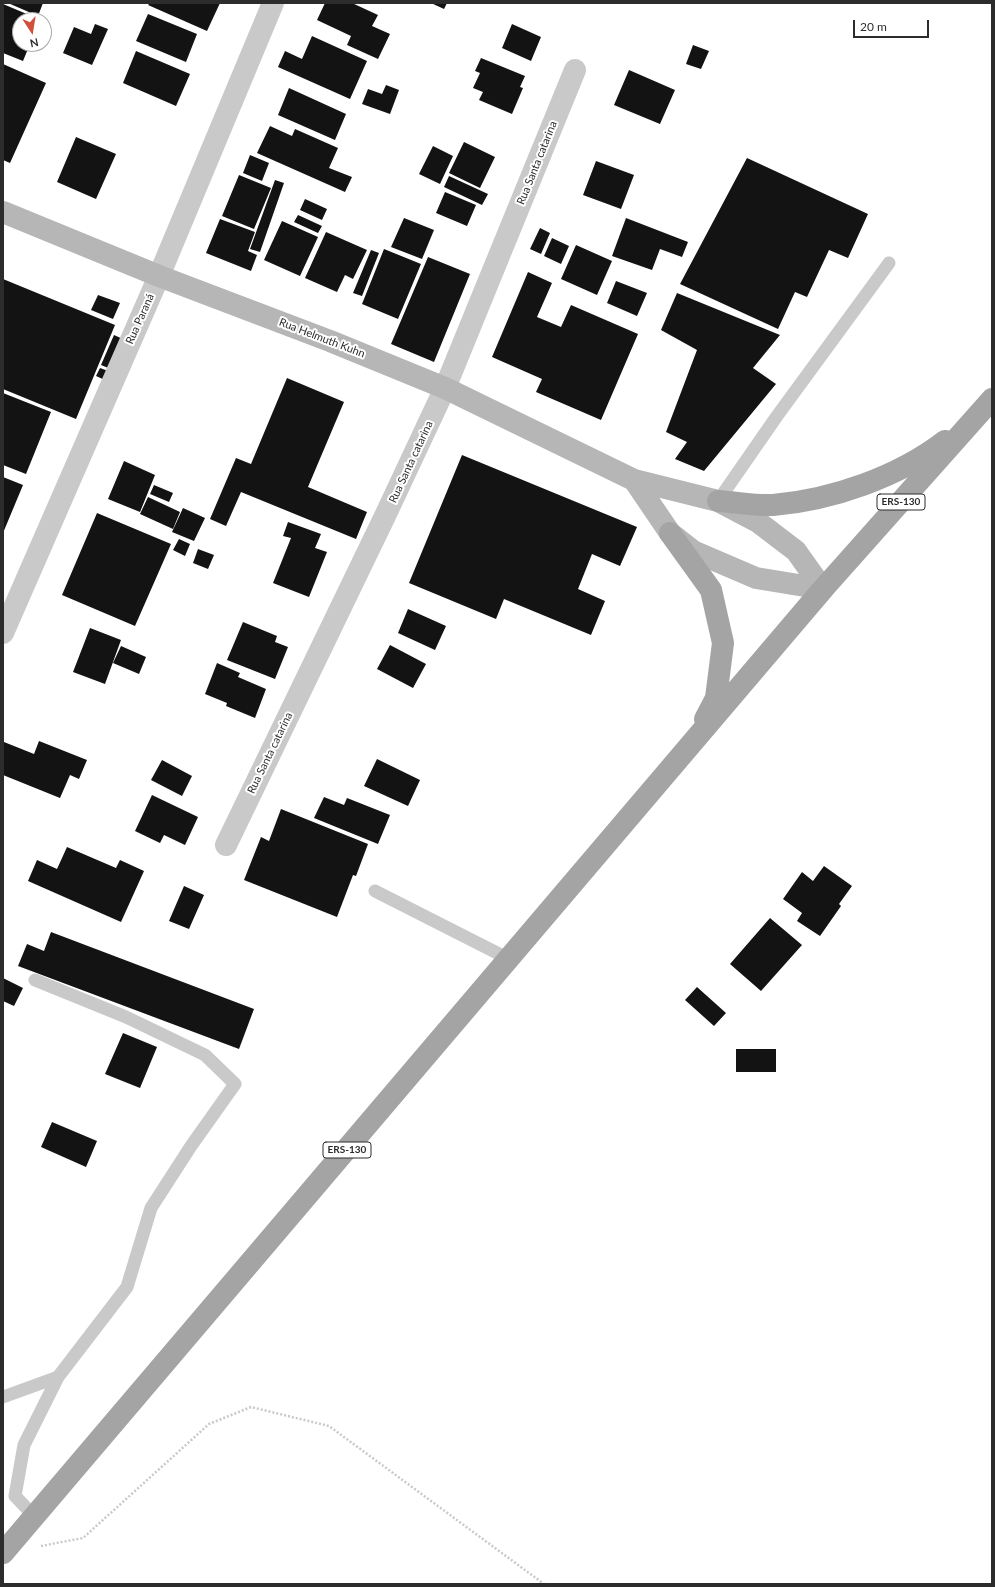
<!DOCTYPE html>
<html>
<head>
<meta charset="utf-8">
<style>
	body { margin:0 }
	#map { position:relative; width:995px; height:1587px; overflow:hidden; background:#fff; font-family:Lato,sans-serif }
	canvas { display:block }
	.frame { position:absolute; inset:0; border:4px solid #2c2c2c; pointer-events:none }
	.north { position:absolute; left:12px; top:12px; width:40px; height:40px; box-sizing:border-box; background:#fff; border:1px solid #ababab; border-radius:50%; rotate:168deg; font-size:11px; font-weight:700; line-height:16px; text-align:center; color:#2c2c2c }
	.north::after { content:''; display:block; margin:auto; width:14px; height:18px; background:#d34f3d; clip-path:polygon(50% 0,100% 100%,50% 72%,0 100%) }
	.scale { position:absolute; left:853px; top:20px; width:76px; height:18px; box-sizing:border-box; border:2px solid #2c2c2c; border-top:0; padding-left:5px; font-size:12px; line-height:14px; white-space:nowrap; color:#2c2c2c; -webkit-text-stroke:3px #fff; paint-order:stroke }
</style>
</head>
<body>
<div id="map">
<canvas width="995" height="1587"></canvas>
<div class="frame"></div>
<div class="north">N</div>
<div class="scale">20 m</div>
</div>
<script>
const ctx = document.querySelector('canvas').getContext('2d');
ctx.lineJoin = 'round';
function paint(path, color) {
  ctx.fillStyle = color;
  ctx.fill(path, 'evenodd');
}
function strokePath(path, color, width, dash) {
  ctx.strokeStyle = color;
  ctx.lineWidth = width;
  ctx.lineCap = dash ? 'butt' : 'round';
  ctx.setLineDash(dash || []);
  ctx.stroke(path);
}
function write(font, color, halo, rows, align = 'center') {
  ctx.font = font + ' Lato,sans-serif';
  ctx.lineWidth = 4;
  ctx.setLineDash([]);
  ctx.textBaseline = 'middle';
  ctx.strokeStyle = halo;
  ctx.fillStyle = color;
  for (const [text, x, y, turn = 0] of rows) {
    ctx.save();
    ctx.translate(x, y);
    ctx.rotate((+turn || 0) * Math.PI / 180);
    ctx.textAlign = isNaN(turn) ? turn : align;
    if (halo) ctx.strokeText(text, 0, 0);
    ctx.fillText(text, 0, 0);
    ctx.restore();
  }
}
paint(new Path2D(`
	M8,3H43L38,16Z
	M150,3H220L207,31L148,5Z
	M325,3H352L378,15L372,26L390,34L378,59L347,45L351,36L317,20Z
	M431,3H447L444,9Z
	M3,4L41,20H20V44H30L23,61L3,53Z
	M148,14L197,34L186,62L136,41Z
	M95,24L108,29L92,65L63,53L74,27L91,34Z
	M512,24L541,37L531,61L502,48Z
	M312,36L367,61L350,99L278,67L285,51L302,59Z
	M693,45L709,51L701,69L686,64Z
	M136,51L190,74L176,106L123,83Z
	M481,58L525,76L520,87L523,88L512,114L479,100L483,92L473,88L480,73L475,71Z
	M3,64L46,83L10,163L3,160Z
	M629,70L675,90L660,124L614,105Z
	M386,85L399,90L390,114L362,104L368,89L382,94Z
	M289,88L346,114L335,140L278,115Z
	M270,126L292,136L295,129L338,148L329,168L352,177L345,192L257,153Z
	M76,137L116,154L96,199L57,182Z
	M464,142L495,157L480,188L449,173Z
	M433,146L453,156L440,184L419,174Z
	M250,155L269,163L262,181L243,173Z
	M747,158L868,214L848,258L829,250L807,297L795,292L778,329L680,284Z
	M596,161L634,175L621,209L583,195Z
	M239,175L271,188L254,229L222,216Z
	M449,176L488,194L482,205L444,187Z
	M275,180L284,183L260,252L250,249Z
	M445,192L476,205L467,226L436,213Z
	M305,199L327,209L322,220L300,210Z
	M298,215L322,226L318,233L294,222Z
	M404,218L434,230L422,259L391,247Z
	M626,218L688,242L682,257L660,249L652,270L612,256Z
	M220,219L255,232L248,251L257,255L251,271L206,253Z
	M282,221L318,237L300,276L264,260Z
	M540,228L550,233L541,254L530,249Z
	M326,232L367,250L353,279L345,275L337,292L305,278Z
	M552,238L569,246L561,264L544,256Z
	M576,245L612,261L597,295L561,279Z
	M384,249L421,264L398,319L362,304Z
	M371,250L379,253L362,296L353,293Z
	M428,257L470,274L434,362L391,344Z
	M528,272L552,283L537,317L561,327L571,305L638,334L601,420L536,392L542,379L492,357Z
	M3,279L115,325L76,419L3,389Z
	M616,281L647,293L637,316L607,303Z
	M677,293L780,335L753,368L776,384L704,471L675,459L687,442L666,432L697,350L661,330Z
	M98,295L120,303L113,319L91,310Z
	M114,335L125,340L113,370L101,365Z
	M100,368L111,372L107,381L96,376Z
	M287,378L344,402L308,487L367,512L356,539L241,492L226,526L210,519L236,458L251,464Z
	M3,393L51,412L26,474L3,465Z
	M462,455L637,527L620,566L592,554L578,589L605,601L591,635L504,599L496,619L409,583Z
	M124,461L155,475L140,512L108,499Z
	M3,477L23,485L3,533Z
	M154,485L173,493L169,502L150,494Z
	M148,497L180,512L173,529L140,514Z
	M183,508L205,518L194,541L172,532Z
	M97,513L171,544L135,626L62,595Z
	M288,522L321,534L315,548L327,552L309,597L273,583L291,538L283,536Z
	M179,539L190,544L185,556L173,550Z
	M198,549L214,555L208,569L193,563Z
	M408,609L446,626L435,650L398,633Z
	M243,622L277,636L275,642L288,647L275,679L227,660Z
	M90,628L121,640L105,684L73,672Z
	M390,645L426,664L413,688L377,669Z
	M121,646L146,657L139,674L113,663Z
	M217,663L240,673L238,677L266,689L255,718L226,706L227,703L205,694Z
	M39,741L87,760L79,779L70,775L60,798L3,775L4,742L34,754Z
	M377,759L420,780L408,806L364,786Z
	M162,760L192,776L182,796L151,780Z
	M152,795L198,817L185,845L164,835L160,843L135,831Z
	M324,797L344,805L347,798L390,815L378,844L314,818Z
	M281,809L368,844L356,876L353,875L337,917L244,880L261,837L269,841Z
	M67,847L116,868L120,860L144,871L121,922L28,881L37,860L57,869Z
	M824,866L852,886L839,904L841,906L820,936L797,921L802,913L783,899L802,872L813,881Z
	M184,886L204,895L189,929L169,921Z
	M770,918L802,945L761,991L730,964Z
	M51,932L254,1009L239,1049L18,966L27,944L44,951Z
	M3,978L23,988L14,1006L3,1001Z
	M697,987L726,1013L714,1026L685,1000Z
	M123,1033L157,1047L140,1088L105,1074Z
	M736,1049H776V1072H736Z
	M52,1122L97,1141L86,1167L41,1147Z`), '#131313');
strokePath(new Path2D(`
	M41,1546L83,1538L209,1424L251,1407L329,1426L544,1584`), '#c9c9c9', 2.5, [2, 2]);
strokePath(new Path2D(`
	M718,501L777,416L889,263
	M375,891L509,959
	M3,1397L58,1377L127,1287L151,1208L191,1146L235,1084L205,1055L126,1017L35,980
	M34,1516L15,1496L24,1445L58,1377`), '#c9c9c9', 13);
strokePath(new Path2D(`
	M3,633L159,276L273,3
	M226,845L385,516L445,388L575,70`), '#c9c9c9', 22);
strokePath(new Path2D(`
	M3,212L159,276L330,341L445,388L634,480L718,501L758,522L796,551L823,589
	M634,480L670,533L693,551L756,578L823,589`), '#b6b6b6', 22);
strokePath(new Path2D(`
	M718,501C735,502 756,506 773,505C832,500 898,477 945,441
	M670,533L711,590L723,643L716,698L705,719
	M3,1553L823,589L992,399`), '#a4a4a4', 22);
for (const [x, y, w] of [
	[901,502,48],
	[347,1150,48]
]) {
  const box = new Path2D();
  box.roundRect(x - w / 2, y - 8, w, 16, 3);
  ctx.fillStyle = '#fff';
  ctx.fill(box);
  strokePath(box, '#2c2c2c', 1);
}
write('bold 10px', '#2c2c2c', null, [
	["ERS-130",901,502],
	["ERS-130",347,1150]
]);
write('11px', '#2c2c2c', '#fff', [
	["Rua Santa catarina",537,163,-68],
	["Rua Paraná",140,319,-66],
	["Rua Helmuth Kuhn",322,338,21],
	["Rua Santa catarina",411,462,-65],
	["Rua Santa catarina",270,753,-64]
]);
</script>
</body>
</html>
